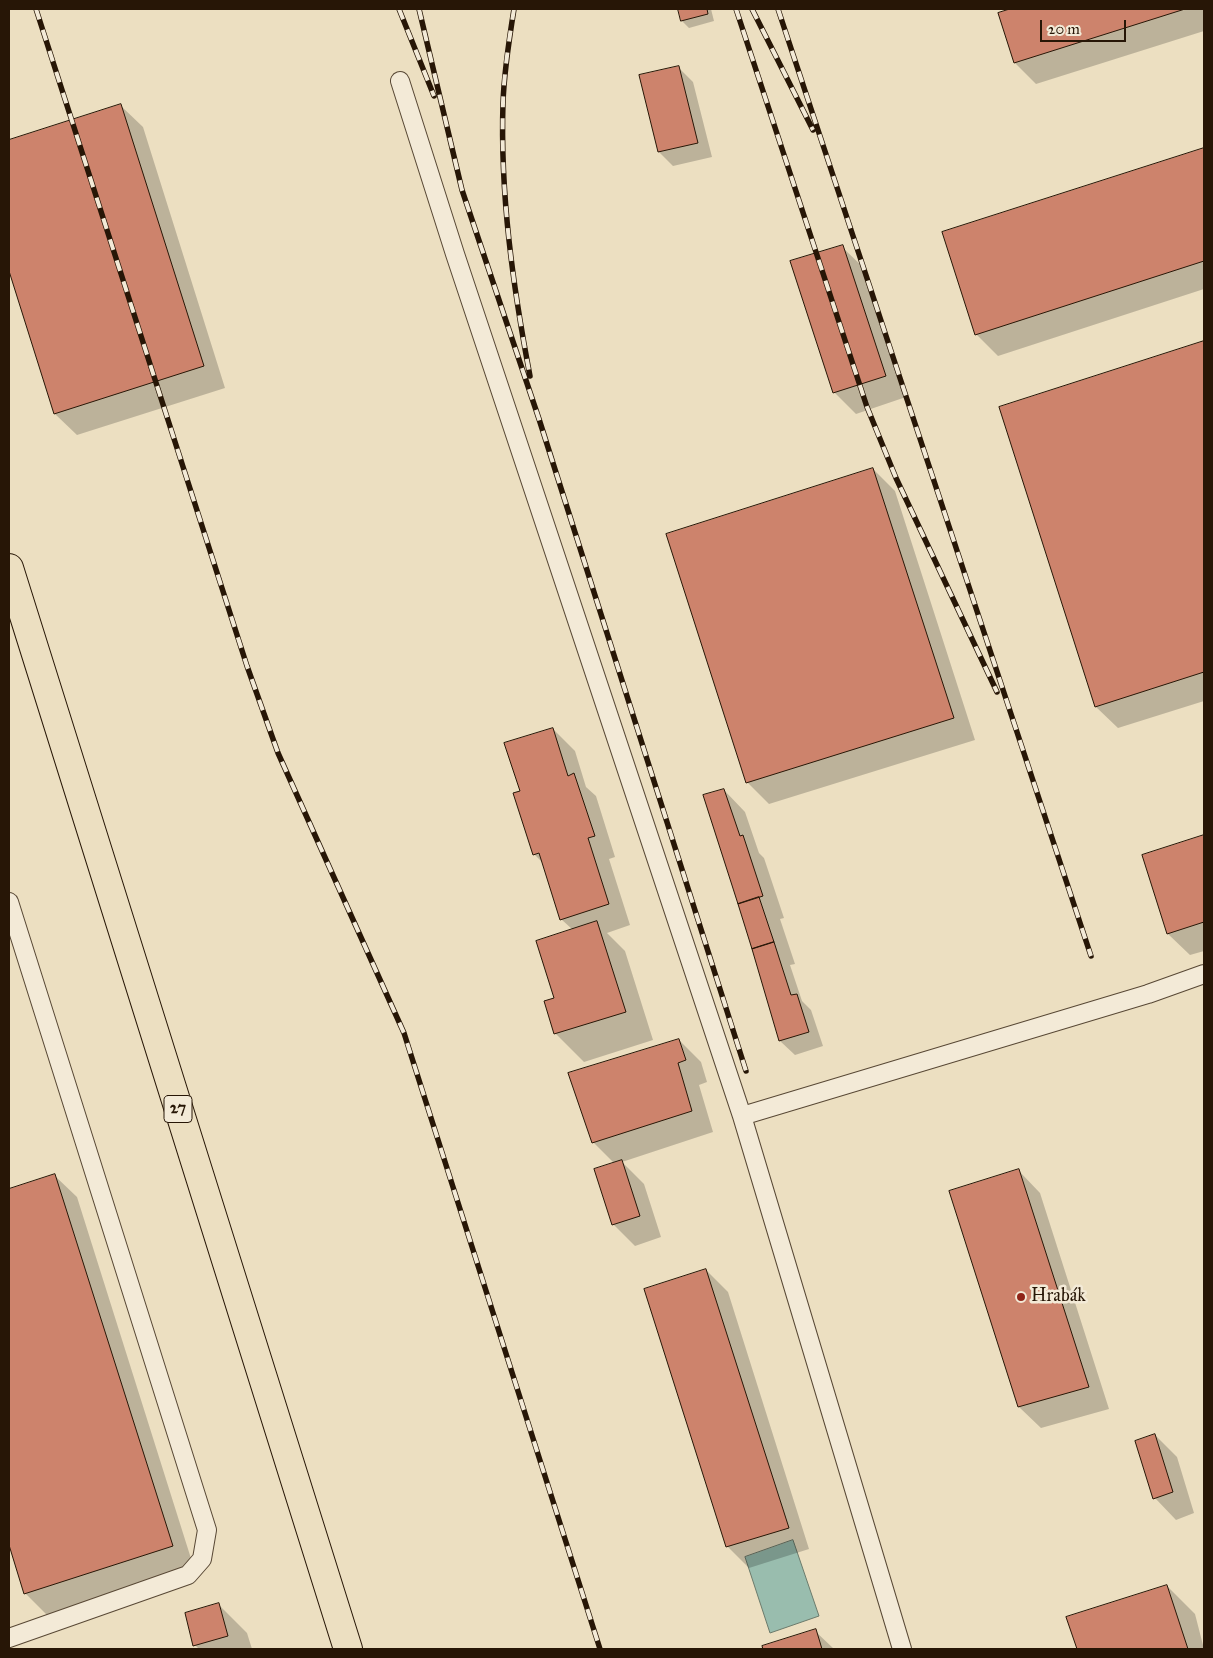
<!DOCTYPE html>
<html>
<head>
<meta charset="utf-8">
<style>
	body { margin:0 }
	#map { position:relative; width:1213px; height:1658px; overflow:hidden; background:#ecdfc1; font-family:"IM FELL Great Primer",serif }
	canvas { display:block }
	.frame { position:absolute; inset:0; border:10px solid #271606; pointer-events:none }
	.scale { position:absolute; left:1040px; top:20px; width:86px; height:22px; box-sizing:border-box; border:2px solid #271606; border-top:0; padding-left:6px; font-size:15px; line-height:18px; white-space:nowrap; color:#271606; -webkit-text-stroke:4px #f3ead7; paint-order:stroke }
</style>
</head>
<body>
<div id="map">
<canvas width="1213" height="1658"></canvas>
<div class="frame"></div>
<div class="scale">20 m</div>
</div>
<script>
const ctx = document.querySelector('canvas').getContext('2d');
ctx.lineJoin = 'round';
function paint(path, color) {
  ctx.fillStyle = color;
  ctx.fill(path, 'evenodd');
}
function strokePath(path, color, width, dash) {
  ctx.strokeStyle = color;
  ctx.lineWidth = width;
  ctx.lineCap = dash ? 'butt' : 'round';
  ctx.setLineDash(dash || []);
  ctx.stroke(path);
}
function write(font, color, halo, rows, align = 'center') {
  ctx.font = font + ' "IM FELL Great Primer",serif';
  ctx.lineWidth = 5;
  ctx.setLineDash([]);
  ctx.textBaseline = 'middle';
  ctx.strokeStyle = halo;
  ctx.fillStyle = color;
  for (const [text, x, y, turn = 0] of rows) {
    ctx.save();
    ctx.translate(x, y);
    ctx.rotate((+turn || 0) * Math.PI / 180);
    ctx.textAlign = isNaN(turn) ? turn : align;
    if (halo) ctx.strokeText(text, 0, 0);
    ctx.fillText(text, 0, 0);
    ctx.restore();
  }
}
const water = new Path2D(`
	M793,1540L819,1616L770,1633L745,1557Z`);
paint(water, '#99bdae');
strokePath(water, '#6b7a6b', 1);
paint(new Path2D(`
	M679,9H711L714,21L689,28L682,21Z
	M1015,9H1204V31L1036,84L1015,63L999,14Z
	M678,67L693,82L712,157L673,166L659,152Z
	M121,106L143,127L225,388L77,435L55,414L9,267V141Z
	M1204,149V289L998,356L976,334L943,232Z
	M842,247L864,268L906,397L856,414L834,392Z
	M1204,343V701L1118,728L1096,707L1000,408Z
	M873,469L895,491L975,740L769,804L747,782Z
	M553,729L575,751L586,787L596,796L615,857L609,859L630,925L607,933L625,951L653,1040L584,1062L556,1034L546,1002L555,999L573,930L561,919L544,864L534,854L521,792Z
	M724,790L745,812L759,853L764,858L784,918L780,919L795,964L790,965L802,1001L811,1010L823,1046L795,1055L780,1041L753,949Z
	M1204,837V951L1190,955L1168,934L1143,856Z
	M679,1040L701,1062L707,1082L699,1085L713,1132L622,1162L644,1184L661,1237L635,1246L613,1224L615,1164L593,1142Z
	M1019,1171L1040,1193L1109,1409L1041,1428L1019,1407Z
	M55,1176L77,1197L194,1568L47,1615L25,1593L9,1541V1190Z
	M706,1270L728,1292L809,1549L749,1568L727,1546Z
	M1155,1435L1177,1457L1194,1513L1176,1520L1155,1498Z
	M1167,1586L1195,1614L1204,1649H1078L1068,1618Z
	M219,1605L247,1633L252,1649H199L195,1645Z
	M815,1631L834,1649H757Z`), '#0003');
const building = new Path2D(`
	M678,9H707L708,14L681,21Z
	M1010,9H1185L1014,63L998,13Z
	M679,66L698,143L658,152L639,75Z
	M121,104L204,366L54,414L9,271V140Z
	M1204,148V261L975,335L942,232Z
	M843,245L886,376L833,393L790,261Z
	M1204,341V672L1095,707L999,407Z
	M873,468L954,718L746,783L666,534Z
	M553,728L568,776L574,773L595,836L588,838L609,904L560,920L539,853L533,855L513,793L520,791L504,743Z
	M724,789L740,836L743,835L763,896L738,904L703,795Z
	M1204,835V922L1167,934L1142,855Z
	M759,897L774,942L752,949L738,904Z
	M597,921L626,1012L554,1034L544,1001L554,998L536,941Z
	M774,942L791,995L797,994L809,1032L779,1041L752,949Z
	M679,1039L686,1060L678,1063L692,1111L592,1143L568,1073Z
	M622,1160L640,1216L612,1225L594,1169Z
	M1019,1169L1089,1387L1018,1407L949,1191Z
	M55,1174L173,1546L24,1594L9,1545V1189Z
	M706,1269L789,1528L726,1547L644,1289Z
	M1155,1434L1173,1492L1153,1499L1135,1441Z
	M1167,1585L1188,1649H1077L1066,1617Z
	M219,1603L228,1636L193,1646L185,1613Z
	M816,1629L822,1649H763L762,1646Z`);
paint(building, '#cd836c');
strokePath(building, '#271606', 1);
const lane = new Path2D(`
	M400,81L455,254L742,1116L902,1649
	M9,902L207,1530L202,1559L188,1575L9,1638
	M742,1116L1148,994L1204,974`);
const primary = new Path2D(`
	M9,568L348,1649`);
strokePath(lane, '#584835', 20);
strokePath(primary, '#271606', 30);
strokePath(lane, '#f3ead7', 18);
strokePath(primary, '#ecdfc1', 28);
const rail = new Path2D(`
	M36,9L247,666L278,753L404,1033L600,1649
	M399,9L434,96
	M419,9L462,190L539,419L746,1071
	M514,9C509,40 504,72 503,103C500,194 513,287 530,376
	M736,9L867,407L896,478L997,692
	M752,9L813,130
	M778,9L1091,956`);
strokePath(rail, '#271606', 5.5);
strokePath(rail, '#f3ead7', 4, [11]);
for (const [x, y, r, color] of [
	[1021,1297,5,"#8f2418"]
]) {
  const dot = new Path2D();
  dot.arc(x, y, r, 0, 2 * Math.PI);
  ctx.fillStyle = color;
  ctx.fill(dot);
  strokePath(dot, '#f3ead7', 2);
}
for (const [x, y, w] of [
	[178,1109,28]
]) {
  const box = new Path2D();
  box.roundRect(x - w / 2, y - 13.5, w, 27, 4);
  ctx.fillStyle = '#f3ead7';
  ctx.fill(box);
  strokePath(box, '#271606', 1);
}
write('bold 16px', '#271606', null, [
	["27",178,1109]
]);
write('18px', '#271606', '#f3ead7', [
	["Hrabák",1031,1297]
], 'left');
</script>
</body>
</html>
